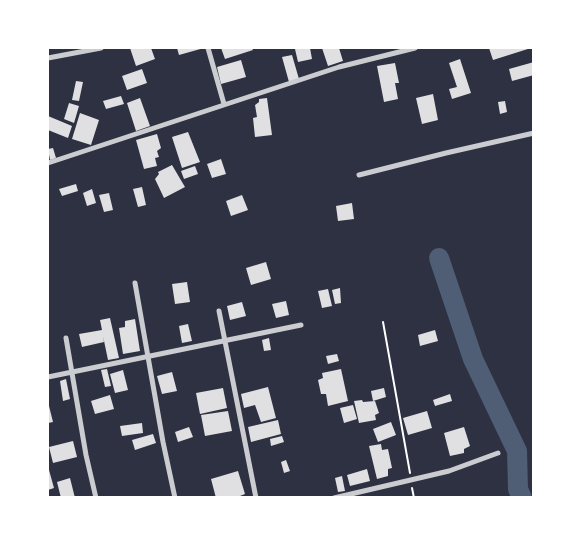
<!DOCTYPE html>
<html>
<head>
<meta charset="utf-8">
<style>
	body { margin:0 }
	#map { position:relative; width:581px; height:545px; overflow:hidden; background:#2d3142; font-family:Literata,serif }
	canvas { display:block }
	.frame { position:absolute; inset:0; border:49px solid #fff; pointer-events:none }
</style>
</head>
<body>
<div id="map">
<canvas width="581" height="545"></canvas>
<div class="frame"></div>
</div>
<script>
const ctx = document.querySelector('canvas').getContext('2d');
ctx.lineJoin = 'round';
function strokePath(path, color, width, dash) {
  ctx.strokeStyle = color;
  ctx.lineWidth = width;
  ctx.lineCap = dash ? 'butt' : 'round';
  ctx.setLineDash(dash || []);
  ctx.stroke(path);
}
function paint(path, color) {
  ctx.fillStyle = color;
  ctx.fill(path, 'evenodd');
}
strokePath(new Path2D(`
	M439,258L473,359L517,451L518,489L522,498`), '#4f5d75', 20);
paint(new Path2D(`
	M130,48H151L155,59L136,66Z
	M177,48H204L179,55Z
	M221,48H252L253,50L225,59Z
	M296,48H310L312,59L298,62L295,49Z
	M322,48H339L343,61L328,66Z
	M489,48H531L493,60Z
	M292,55L299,79L289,82L282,57Z
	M460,59L471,93L452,99L449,89L457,87L449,63Z
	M241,60L246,77L221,84L217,67Z
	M534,62V75L512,81L509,69Z
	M395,63L399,83H395L398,99L384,102L377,66Z
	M142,69L147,83L127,90L122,76Z
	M76,81L83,82L79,101L72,100Z
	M433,94L438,120L422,124L416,98Z
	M121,96L124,104L106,109L103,101Z
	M140,98L150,126L136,131L127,103Z
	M267,98L272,135L255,137L253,118L257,117L255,105L259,102V99Z
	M505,101L507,112L500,114L498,102Z
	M69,103L79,106L74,123L64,119Z
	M80,113L99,120L91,145L72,139Z
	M48,116L72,126L68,138L48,130Z
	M188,132L200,162L182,168L172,137Z
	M157,134L161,148L157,151L159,157L155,158L157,166L144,169L136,140Z
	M53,148L56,158L50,160L48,149Z
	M221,159L226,174L212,178L207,164Z
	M172,165L185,187L164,198L155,179L159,174L158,172Z
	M195,166L198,174L184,179L181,171Z
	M76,184L78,191L62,196L59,189Z
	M142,187L146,205L138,207L133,189Z
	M92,189L96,203L87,206L83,193Z
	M109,193L113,210L104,212L99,195Z
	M242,195L248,210L231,216L226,201Z
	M352,203L354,219L338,221L336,206Z
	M266,262L271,279L251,285L246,268Z
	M187,282L190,302L175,304L172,284Z
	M340,288L341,303L335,304L332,290Z
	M328,289L332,306L322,308L318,291Z
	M286,301L289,315L276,318L272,304Z
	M242,302L246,316L230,320L227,306Z
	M110,318L119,358L108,360L103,336L104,342L82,347L79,334L102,330L100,320Z
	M135,319L140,351L123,354L119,328L125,327V321Z
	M188,324L192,341L182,343L179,326Z
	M435,330L438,341L420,346L418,335Z
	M269,338L271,350L264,351L262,340Z
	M337,354L339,361L328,364L326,356Z
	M107,369L111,386L105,387L101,370Z
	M341,369L348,401L328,406L326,394H321L318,380L323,378L322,373Z
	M123,370L128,390L115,393L110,374Z
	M172,372L177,391L162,394L157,376Z
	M66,379L70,399L63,401L60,381Z
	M268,387L276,418L261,422L255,405L244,408L241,394Z
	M223,388L227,408L200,414L196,393Z
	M384,388L386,397L373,401L371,391Z
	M450,394L452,401L435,406L433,400Z
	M110,395L114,409L95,414L91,401Z
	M362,400L363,402L375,401L379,413L375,415L376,420L359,423L354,401Z
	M48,402L53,422L48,423Z
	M353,405L357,419L344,423L340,408Z
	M228,411L232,431L205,436L201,415Z
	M427,411L432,428L408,435L403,418Z
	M278,420L281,434L251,442L248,427Z
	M391,422L396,435L378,442L373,429Z
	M142,423L143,433L122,436L120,426Z
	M189,427L193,437L178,442L175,432Z
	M464,427L470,446L464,449V453L450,456L444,433Z
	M153,434L156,443L135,450L132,440Z
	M282,436L284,442L271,446L270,439Z
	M73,441L77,457L53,463L49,447Z
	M381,444L382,450L388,449L392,468L388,469V476L377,479L369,446Z
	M286,460L290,471L284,473L281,462Z
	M367,469L370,481L350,486L347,475Z
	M49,470L54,488L48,490V471Z
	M238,471L245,494L235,498H216L211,479Z
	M342,476L345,491L338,492L335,478Z
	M70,478L75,498H61L57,482Z`), '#e0e0e3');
strokePath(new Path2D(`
	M383,322L410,473
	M412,488L414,498`), '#fff', 2);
strokePath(new Path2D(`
	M208,48L224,104
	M48,58L101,48
	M48,163L339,67L415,48
	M359,175L446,153L534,133
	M135,283L163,442L175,498
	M219,311L256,498
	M66,338L86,455L96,498
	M48,377L301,325
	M334,498L449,471L498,453`), '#caccd0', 5);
</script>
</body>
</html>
